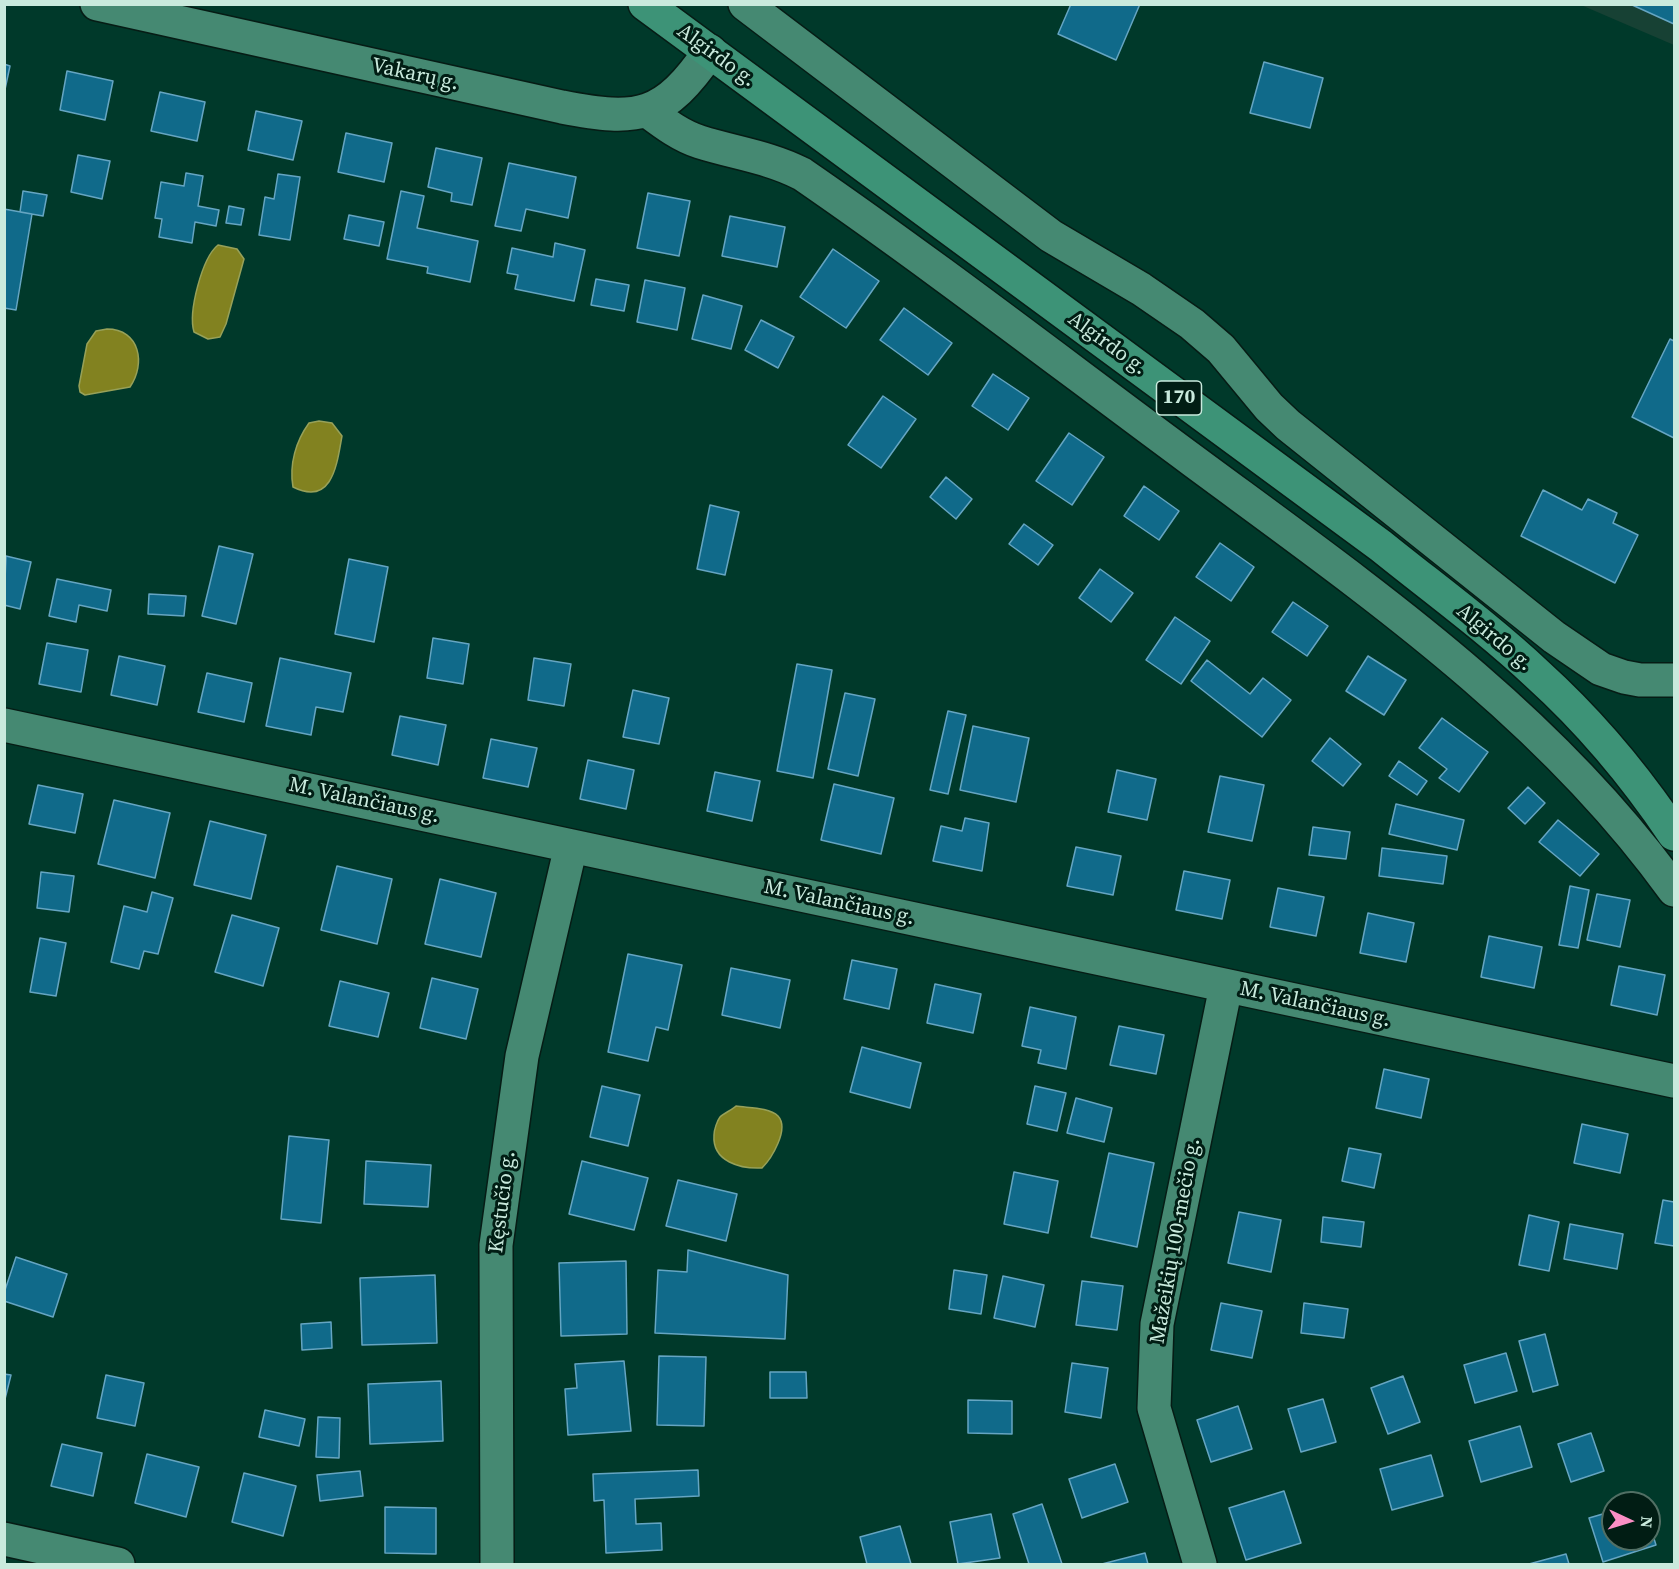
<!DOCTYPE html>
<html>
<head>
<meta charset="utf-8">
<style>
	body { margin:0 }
	#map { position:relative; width:1679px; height:1569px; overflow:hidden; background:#00392a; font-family:"Source Serif 4",serif }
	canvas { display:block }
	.frame { position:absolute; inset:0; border:6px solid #c9eadd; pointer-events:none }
	.north { position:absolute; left:1601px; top:1491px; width:60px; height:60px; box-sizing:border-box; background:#011d14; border:2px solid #516f64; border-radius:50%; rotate:94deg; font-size:16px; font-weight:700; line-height:24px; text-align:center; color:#c9eadd }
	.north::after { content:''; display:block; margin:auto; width:21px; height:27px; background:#fb8fc5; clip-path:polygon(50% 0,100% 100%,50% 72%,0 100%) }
</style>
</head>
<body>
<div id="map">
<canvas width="1679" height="1569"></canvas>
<div class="frame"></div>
<div class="north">N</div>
</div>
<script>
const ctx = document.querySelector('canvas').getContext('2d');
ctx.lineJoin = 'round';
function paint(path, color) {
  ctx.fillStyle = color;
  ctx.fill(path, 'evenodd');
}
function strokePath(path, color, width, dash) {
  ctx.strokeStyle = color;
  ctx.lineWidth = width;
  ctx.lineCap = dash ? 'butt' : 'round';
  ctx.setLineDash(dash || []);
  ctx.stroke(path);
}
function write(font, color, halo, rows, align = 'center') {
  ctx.font = font + ' "Source Serif 4",serif';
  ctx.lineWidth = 6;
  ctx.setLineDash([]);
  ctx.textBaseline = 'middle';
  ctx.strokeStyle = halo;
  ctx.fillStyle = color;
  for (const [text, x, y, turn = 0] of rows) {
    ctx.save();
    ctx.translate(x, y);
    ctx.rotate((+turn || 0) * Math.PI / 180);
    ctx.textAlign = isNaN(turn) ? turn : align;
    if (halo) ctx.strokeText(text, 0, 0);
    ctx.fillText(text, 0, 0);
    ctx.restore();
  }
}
paint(new Path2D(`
	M1581,5H1674V45Z`), '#174134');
const water = new Path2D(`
	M218,245L237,249L244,259L226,324L220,337L208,339L194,332C188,312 202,258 218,245Z
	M107,329C140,329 146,364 130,387L85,395L80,392L79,386L87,344L96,331Z
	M319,421L332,423L342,436C337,463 333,507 293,487C289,464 296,441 309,423Z
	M736,1106C748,1108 769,1107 778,1116C790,1129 771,1159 762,1168C741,1169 712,1162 714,1135C714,1130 717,1121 720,1117C724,1113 732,1110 736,1106Z`);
paint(water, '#828220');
strokePath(water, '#97a159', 1.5);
const building = new Path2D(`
	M1071,4H1140L1116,60L1058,34Z
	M1630,4H1674V24Z
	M1264,62L1323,78L1310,128L1250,113Z
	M4,64L10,66L4,94Z
	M67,71L113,81L105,120L60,110Z
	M160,92L205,102L197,141L151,131Z
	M256,111L302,121L293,160L248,150Z
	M346,133L392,143L384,182L338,172Z
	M436,148L482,158L472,205L451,201L452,193L428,187Z
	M78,155L110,161L102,199L71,192Z
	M509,163L576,177L568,218L526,209L521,231L495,226Z
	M186,173L203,176L198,206L219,210L216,226L195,222L192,243L159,237L162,219L155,218L161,182L184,186Z
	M278,174L300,177L290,240L259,235L265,197L274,199Z
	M23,191L47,195L43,216L20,212Z
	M401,191L424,196L417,228L478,241L470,282L427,273L428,267L387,259Z
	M648,193L690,201L679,256L637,248Z
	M229,206L244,209L241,225L226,223Z
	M4,209L32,214L16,310L4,308Z
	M349,215L384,222L379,246L344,239Z
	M730,216L785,227L777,267L722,256Z
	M555,243L585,250L574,301L515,289L518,275L507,273L512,248L553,257Z
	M833,249L879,281L846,328L800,297Z
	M596,279L629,285L624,311L591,305Z
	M645,280L685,288L677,330L637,322Z
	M703,295L742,306L731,349L692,339Z
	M904,308L952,343L928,375L880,340Z
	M761,320L794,337L778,368L745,350Z
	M1670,339L1674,341V438L1632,417Z
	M993,374L1029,398L1008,430L972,406Z
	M883,396L916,419L881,468L848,445Z
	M1069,433L1104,457L1072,505L1036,481Z
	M946,477L972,499L956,519L930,497Z
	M1144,486L1179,511L1159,540L1124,516Z
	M1543,490L1582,510L1588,499L1617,513L1613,523L1638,535L1615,583L1521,536Z
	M710,505L739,512L725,575L697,569Z
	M1024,524L1053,545L1038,565L1009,544Z
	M1220,543L1254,567L1231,601L1196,577Z
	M219,546L253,554L236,624L202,616Z
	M6,556L31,562L20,609L4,605Z
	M349,559L388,567L374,642L335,634Z
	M1100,569L1133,593L1111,622L1079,598Z
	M57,579L111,590L107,611L79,605L76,622L49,616Z
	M149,594L186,596L184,616L148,614Z
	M1293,602L1328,626L1307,656L1272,632Z
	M1175,617L1210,641L1181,684L1146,660Z
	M433,638L469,644L463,684L427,678Z
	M47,643L88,650L81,692L39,684Z
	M119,656L165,666L157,705L111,695Z
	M1368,656L1406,680L1384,715L1346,691Z
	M280,658L351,673L343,712L316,707L311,735L266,726Z
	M534,658L571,664L564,706L528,700Z
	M1207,660L1250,694L1263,678L1291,700L1262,737L1191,681Z
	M797,664L832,670L813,778L777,771Z
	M207,673L252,683L244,722L198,712Z
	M633,690L669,698L659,744L623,737Z
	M845,693L875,699L858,776L828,769Z
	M948,711L966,715L948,794L930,790Z
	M400,716L446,725L438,765L392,755Z
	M1442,718L1488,752L1459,792L1439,778L1447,769L1419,748Z
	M973,726L1029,738L1016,802L960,790Z
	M1330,738L1361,764L1343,786L1312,761Z
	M491,739L537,748L528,787L483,778Z
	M588,760L634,770L626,809L580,799Z
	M1399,761L1427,781L1417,795L1389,776Z
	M1117,770L1156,779L1147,820L1108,812Z
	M715,772L760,781L752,821L707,811Z
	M1220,776L1264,785L1252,841L1208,832Z
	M834,784L894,798L881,854L821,840Z
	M38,785L83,794L75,833L29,824Z
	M1528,787L1545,803L1525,824L1508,808Z
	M114,800L170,813L155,878L98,864Z
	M1396,804L1464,820L1457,850L1389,834Z
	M965,818L989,823L982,871L933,861L941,826L962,831Z
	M1558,820L1599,854L1580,876L1539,842Z
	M210,821L266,835L251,899L194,885Z
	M1313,827L1350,832L1346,859L1309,855Z
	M1076,847L1121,856L1113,895L1067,886Z
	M1382,848L1447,856L1443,884L1379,876Z
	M337,866L392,879L377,944L321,930Z
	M1184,871L1230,880L1222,919L1176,910Z
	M41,872L74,876L69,912L37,908Z
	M440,879L496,893L481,957L425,944Z
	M1570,886L1589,890L1578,948L1559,945Z
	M1278,888L1324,897L1316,936L1270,927Z
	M152,892L173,898L158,954L144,951L139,969L111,962L124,906L147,912Z
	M1597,894L1630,900L1620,947L1587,940Z
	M1368,913L1414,923L1406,962L1360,953Z
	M232,915L279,928L263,986L215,972Z
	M1489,936L1542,947L1534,988L1481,977Z
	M40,938L66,943L56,996L30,992Z
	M628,954L682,965L668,1030L656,1027L648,1061L608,1052Z
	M852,960L897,969L889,1009L844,999Z
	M1619,966L1665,975L1657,1015L1611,1005Z
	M731,968L790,980L780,1028L722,1015Z
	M432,978L478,989L466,1039L420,1028Z
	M340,981L389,993L378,1037L329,1026Z
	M935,984L981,994L973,1033L927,1023Z
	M1030,1007L1076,1017L1066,1069L1038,1063L1041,1050L1022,1046Z
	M1119,1026L1164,1035L1156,1074L1110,1065Z
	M862,1047L921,1063L910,1108L850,1092Z
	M1384,1069L1429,1079L1421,1118L1376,1108Z
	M602,1086L640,1095L628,1146L590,1137Z
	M1035,1086L1066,1093L1057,1131L1027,1124Z
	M1076,1098L1112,1108L1104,1142L1067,1133Z
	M1582,1124L1628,1134L1620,1173L1574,1163Z
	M289,1136L329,1140L321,1223L281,1219Z
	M1349,1148L1381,1154L1374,1188L1342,1181Z
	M1109,1153L1154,1163L1137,1247L1091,1237Z
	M366,1161L431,1165L428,1207L364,1204Z
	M582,1161L648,1178L634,1230L569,1214Z
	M1014,1172L1058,1181L1048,1233L1004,1224Z
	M678,1180L737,1194L726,1241L666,1226Z
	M1663,1200L1674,1202V1246L1655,1243Z
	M1239,1212L1281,1220L1271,1272L1228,1263Z
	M1529,1215L1559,1222L1549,1271L1519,1265Z
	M1323,1217L1364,1222L1361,1247L1321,1242Z
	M1570,1224L1623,1234L1617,1269L1564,1259Z
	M688,1250L788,1275L785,1339L655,1333L658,1270L687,1272Z
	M16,1257L67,1274L53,1317L4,1301V1293Z
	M626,1261L627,1334L561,1336L559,1263Z
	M954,1270L987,1275L981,1314L949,1309Z
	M435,1275L437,1343L362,1345L360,1278Z
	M1003,1276L1044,1285L1035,1327L994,1318Z
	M1082,1281L1123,1286L1117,1330L1076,1325Z
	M1221,1303L1262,1311L1252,1358L1211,1350Z
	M1304,1303L1348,1309L1344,1338L1301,1333Z
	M331,1322L332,1348L302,1350L301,1324Z
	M1545,1334L1558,1385L1533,1392L1519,1341Z
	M1506,1353L1517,1391L1475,1403L1464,1365Z
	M659,1356L706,1357L704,1426L657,1425Z
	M624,1361L631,1431L568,1435L565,1389L577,1388L575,1364Z
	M1072,1363L1108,1368L1101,1418L1065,1412Z
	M770,1372H806L807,1398H770Z
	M4,1374L11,1375L4,1403Z
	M106,1375L144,1383L135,1426L97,1418Z
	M1403,1376L1420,1422L1388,1434L1371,1388Z
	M441,1381L443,1441L370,1444L368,1384Z
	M1323,1399L1336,1442L1301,1452L1288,1409Z
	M968,1400L1012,1401V1434L968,1433Z
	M1238,1406L1252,1449L1211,1462L1197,1420Z
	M265,1410L305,1419L299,1446L259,1437Z
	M318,1417L340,1418L339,1458L316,1457Z
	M1520,1426L1532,1467L1481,1482L1469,1441Z
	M1591,1433L1604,1471L1571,1482L1558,1444Z
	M62,1444L102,1453L93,1496L51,1486Z
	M147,1454L199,1467L186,1517L135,1503Z
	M1431,1455L1443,1496L1392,1510L1380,1469Z
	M1115,1464L1128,1502L1082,1518L1069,1479Z
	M698,1470L699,1496L635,1499L636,1524L661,1523L662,1550L606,1553L604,1500L594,1501L593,1474Z
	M360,1471L363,1496L320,1501L317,1475Z
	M244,1473L296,1486L283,1536L232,1522Z
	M1284,1491L1301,1543L1246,1560L1229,1508Z
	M1042,1504L1062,1564H1029L1013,1514Z
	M385,1507L436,1508V1554L385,1553Z
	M1613,1511V1539H1649V1523L1656,1545L1603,1562L1589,1518Z
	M991,1514L1000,1558L958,1564L950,1522Z
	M900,1526L911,1564H867L860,1537Z
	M1145,1553L1148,1564H1102Z
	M1566,1554L1569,1564H1529Z`);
paint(building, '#106a8a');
strokePath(building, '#65a5c2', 1.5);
const minor = new Path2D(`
	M97,4L562,107C639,122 664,118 710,51
	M745,4L1051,236L1141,289L1192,324L1221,349L1269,407L1288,425L1554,637L1601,669L1624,677L1640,680H1674
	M649,112C665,124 681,136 700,142C735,153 769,157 802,174C934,265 1062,364 1192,460C1365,588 1547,713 1674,890
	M4,725L1674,1081
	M4,1539L118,1564
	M497,1564L496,1245L522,1056L571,846
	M1200,1564L1154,1408L1157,1324L1226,986`);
const primary = new Path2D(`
	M645,4L1381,546C1433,588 1488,628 1537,674C1589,721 1635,776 1674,834`);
strokePath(minor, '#061c15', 36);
strokePath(primary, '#061c15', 36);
strokePath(minor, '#458972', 33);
strokePath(primary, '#3d9377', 33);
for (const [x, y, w] of [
	[1179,398,45]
]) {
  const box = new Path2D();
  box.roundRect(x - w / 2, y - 17, w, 34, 4.5);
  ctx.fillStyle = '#011d14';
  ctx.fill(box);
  strokePath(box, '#c9eadd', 1.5);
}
write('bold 20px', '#c9eadd', null, [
	["170",1179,398]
]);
write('21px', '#c9eadd', '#011d14', [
	["Algirdo g.",716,56,36],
	["Vakarų g.",415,75,12],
	["Algirdo g.",1107,344,36],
	["Algirdo g.",1494,638,40],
	["M. Valančiaus g.",364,801,12],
	["M. Valančiaus g.",839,903,12],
	["M. Valančiaus g.",1315,1005,12],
	["Kęstučio g.",503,1202,-83],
	["Mažeikių 100-mečio g.",1176,1241,-80]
]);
</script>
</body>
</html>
